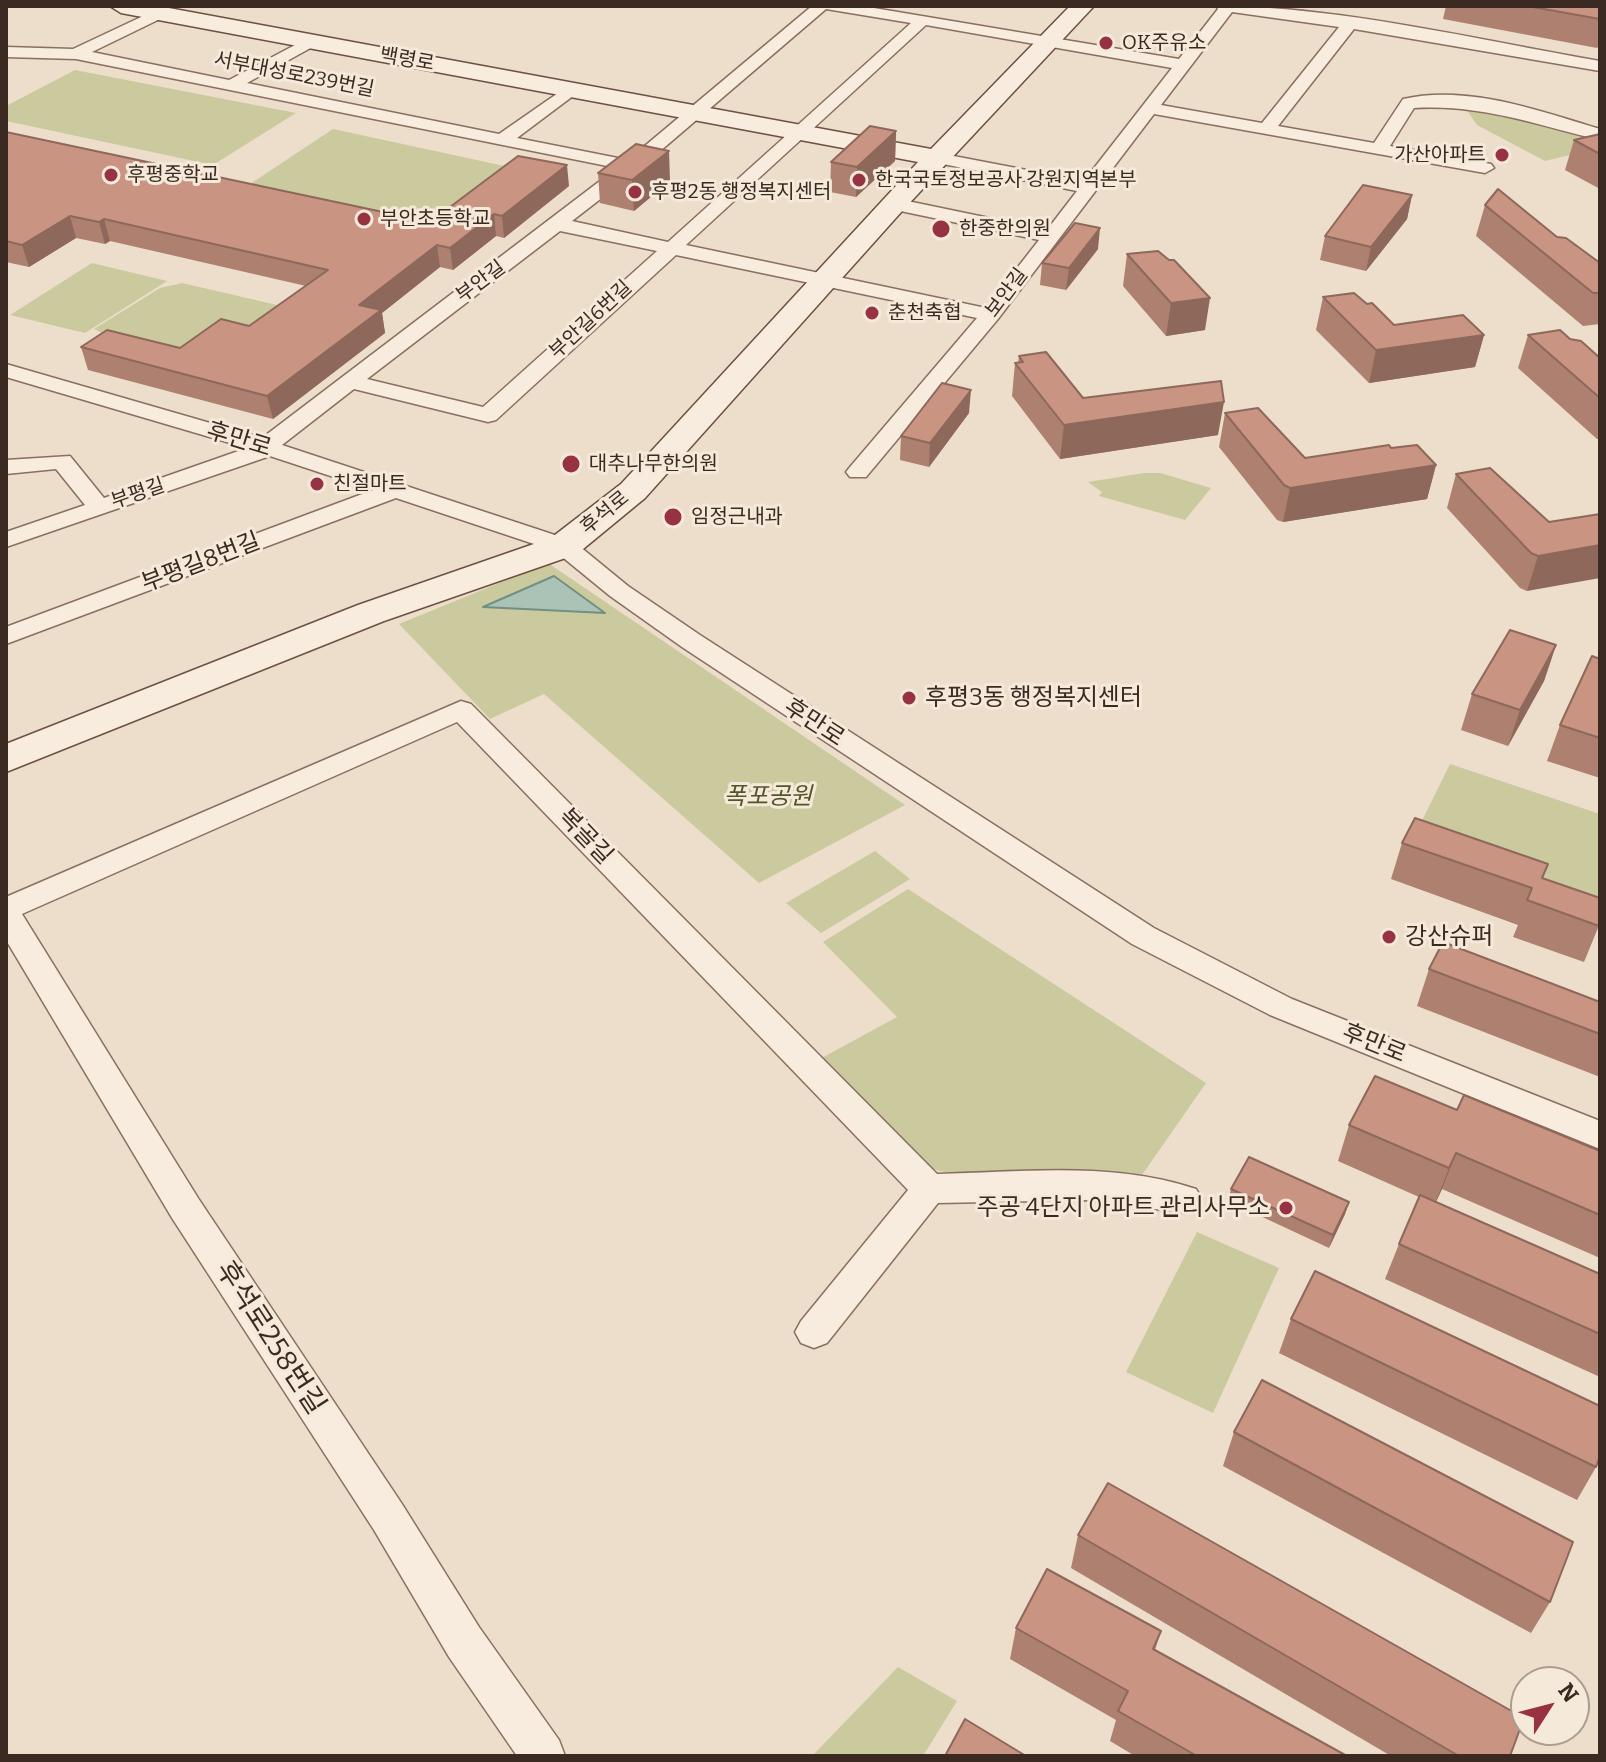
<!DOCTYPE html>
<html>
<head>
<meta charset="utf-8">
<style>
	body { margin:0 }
	#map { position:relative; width:1606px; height:1762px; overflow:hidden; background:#edddcb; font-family:Bitter,serif }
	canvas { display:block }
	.frame { position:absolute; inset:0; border:8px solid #3b2a22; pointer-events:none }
	.north { position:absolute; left:1510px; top:1666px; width:80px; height:80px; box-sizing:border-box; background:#f5e9da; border:2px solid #ab9d90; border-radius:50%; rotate:54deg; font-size:22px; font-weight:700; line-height:32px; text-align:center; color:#3b2a22 }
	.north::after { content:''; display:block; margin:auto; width:28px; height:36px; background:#963242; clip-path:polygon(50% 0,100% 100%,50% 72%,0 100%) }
</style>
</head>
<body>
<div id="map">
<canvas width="1606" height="1762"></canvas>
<div class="frame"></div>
<div class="north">N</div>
</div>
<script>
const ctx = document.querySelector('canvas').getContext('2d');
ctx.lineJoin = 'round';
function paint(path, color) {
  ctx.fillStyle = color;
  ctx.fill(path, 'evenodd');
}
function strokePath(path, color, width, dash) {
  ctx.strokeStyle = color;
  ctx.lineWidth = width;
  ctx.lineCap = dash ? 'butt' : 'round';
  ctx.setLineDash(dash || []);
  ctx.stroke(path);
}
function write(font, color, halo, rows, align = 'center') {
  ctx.font = font + ' Bitter,"Noto Sans KR",serif';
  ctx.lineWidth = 6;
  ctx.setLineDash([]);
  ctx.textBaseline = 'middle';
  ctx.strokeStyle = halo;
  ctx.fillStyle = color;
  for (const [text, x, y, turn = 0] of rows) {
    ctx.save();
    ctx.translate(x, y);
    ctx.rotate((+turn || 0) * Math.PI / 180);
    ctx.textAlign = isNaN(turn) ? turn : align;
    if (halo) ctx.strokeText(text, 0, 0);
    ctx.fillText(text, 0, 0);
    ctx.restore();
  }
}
paint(new Path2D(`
	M75,70L296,113L213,165L6,121V106Z
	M1464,106L1583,135L1600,143V148L1545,161L1477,125Z
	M333,129L523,170L435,236L238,192Z
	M92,263L167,281L85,333L10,315Z
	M182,283L290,308L257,334L214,332L173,350L126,344L94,329L160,288Z
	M1144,473H1160L1211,488L1185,520L1099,496L1102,492L1088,482Z
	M548,563L905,805L759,883L544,694L490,719L399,624Z
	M1450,764L1600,814V895L1592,914L1408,849Z
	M875,851L910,879L821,933L786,903Z
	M908,889L1206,1083L1142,1175L964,1177L925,1167L818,1060L897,1017L823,942Z
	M1197,1232L1279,1268L1213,1413L1126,1372Z
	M898,1667L957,1701L923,1756H812Z`), '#cbca9e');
const water = new Path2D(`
	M554,576L605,613L483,607Z`);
paint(water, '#abc2b7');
strokePath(water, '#719084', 2);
const street = new Path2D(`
	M812,6H862L1179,59L1218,9L1216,6C1338,6 1479,40 1600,61V71L1354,29L1278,126L1374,143L1403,99C1466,84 1541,111 1600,129V140C1537,125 1481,104 1414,108L1390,146L1491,164L1494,168L1485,173L1154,114L998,319L866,477H850L846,472L850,467L977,318L676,255L496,420L488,422L354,389L282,445L573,541L628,586L700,635L1154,928L1292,999L1600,1121V1149L1270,1015L1132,944L682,647L610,596L555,551L396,498L6,644V627L373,490L270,456L6,547V532L85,505L56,469L6,474V460L70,456L104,498L247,448L6,377V364L262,438L617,168L76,59L6,57V47L73,49L158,9L166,14L164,17L92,52L229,80L310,37L318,42L316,45L247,83L499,134L571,84L579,89L577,93L517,138L628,160ZM826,9L911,23L668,242L572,221L638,170ZM1232,12L1339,27L1262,123L1161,105ZM926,25L1172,68L1084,181L938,153L929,158L938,163L1077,191L1047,230L893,198L886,200V208L1039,240L986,308L686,245ZM560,231L657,251L483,407L367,379Z
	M461,701L471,704L937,1174C1022,1172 1114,1161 1196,1189L1202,1199L1196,1209L1184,1213L1090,1200L938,1203L827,1343L814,1348L801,1343L795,1332L801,1321L908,1190L457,722L22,914L198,1198L402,1504L479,1627L559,1740L565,1756H517L449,1657L374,1530L172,1218L6,940V897Z`);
const secondary = new Path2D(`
	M110,6H158L931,149L1070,6H1094L903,210L645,498L577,554L384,621L6,772V744L358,605L551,538L621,484L918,162L121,13Z`);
strokePath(street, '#896f5f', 3);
strokePath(secondary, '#6c5042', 3);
paint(street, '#f8ecde');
paint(secondary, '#f8ecde');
paint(new Path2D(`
	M1446,6H1600V44L1597,48L1443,19Z
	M896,131L895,161L856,197L830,192L831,162Z
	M6,132L430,222L569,186L504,238L496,236L453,270L440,267L382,313L385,333L273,419L88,370L81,347L180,348L249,326L306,286L110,241L105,244L76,238L29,267L6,262Z
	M1600,134V189L1565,170L1574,140Z
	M598,173L670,181L634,211L600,203Z
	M1412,195L1407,219L1366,271L1320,260L1325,236Z
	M1485,205L1557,237L1600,263V324L1583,326L1476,236Z
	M1098,249L1066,290L1040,285L1042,263Z
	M1127,254L1205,330L1166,336L1123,286Z
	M1323,297L1394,325L1484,335L1475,367L1369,383L1316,330Z
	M1528,335L1570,339L1600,358V439H1597L1518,368Z
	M1019,356L1083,398L1218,435L1060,459L1012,396L1015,363H1018Z
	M969,413L929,467L900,460L901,436Z
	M1225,413L1305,458L1391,448L1436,465L1427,499L1283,522L1277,520L1219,447Z
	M1456,474L1549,522L1600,514L1527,591L1520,588L1447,508Z
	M1556,645L1544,681L1508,746L1461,730L1472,694Z
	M1600,659V778L1547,761L1560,725Z
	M1402,843L1543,878L1600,923L1584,962L1513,937L1518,925L1391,879Z
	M1429,969L1600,1002V1077L1417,1006Z
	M1457,1110L1600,1151V1258L1442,1189L1436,1202L1600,1274V1377L1385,1279L1399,1244L1419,1197L1338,1161L1349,1125Z
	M1231,1189L1349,1202L1345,1214L1329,1248L1228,1201Z
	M1291,1319L1596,1467L1577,1500L1279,1353Z
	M1234,1432L1550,1602L1531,1633L1223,1466Z
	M1078,1535L1510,1756H1391L1071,1568Z
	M1016,1628L1161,1631L1155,1650L1347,1756H1135L1110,1741L1116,1720L1010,1659Z`), '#ad8070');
paint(new Path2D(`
	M896,131L895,161L856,197L857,167Z
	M669,151L670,181L634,211L632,180Z
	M567,165L569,186L504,238L502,216Z
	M1412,195L1407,219L1366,271L1371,247Z
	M494,214L496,236L453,270L450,248Z
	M70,216L76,238L29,267L22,245Z
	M104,219L110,241L105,244L99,222Z
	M1100,228L1098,249L1066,290L1069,268Z
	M437,245L440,267L382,313L385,333L273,419L267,396L359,305Z
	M1210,298L1205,330L1166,336L1171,303Z
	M1484,335L1475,367L1369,383L1376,350Z
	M971,390L969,413L929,467L930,443Z
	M1224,402L1218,435L1060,459L1064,425Z
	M1436,465L1427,499L1283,522L1290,488Z
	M1600,545V578L1527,591L1538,556Z
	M1556,645L1544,681L1508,746L1520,710Z
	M1456,1153L1442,1189L1435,1204L1449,1168Z
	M1349,1202L1345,1214L1329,1248L1333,1235Z`), '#8d685b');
const building = new Path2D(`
	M1527,6H1600V19Z
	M870,126L896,131L857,167L831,162Z
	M6,132L430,222L518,156L567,165L502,216L494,214L450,248L437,245L359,305L381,310L267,396L81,347L107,330L180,348L221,319L249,326L328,270L104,219L99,222L70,216L22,245L6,241Z
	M1600,134V154L1574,140Z
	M636,144L669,151L632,180L598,173Z
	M1363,185L1412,195L1371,247L1325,236Z
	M1498,189L1557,237L1566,238L1600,263V293H1593L1485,205Z
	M1075,223L1100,228L1069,268L1042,263Z
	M1158,251L1169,260H1174L1210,298L1171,303L1127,254Z
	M1354,293L1367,304L1372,303L1394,325L1463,315L1484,335L1376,350L1323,297Z
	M1560,330L1570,339L1581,341L1600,358V398L1528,335Z
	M1046,352L1083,398L1221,381L1224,402L1064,425L1015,363L1023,362L1019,356Z
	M942,383L971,390L930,443L901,436Z
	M1258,408L1305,458L1389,445L1391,448L1417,445L1436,465L1290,488L1284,485L1225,413Z
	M1490,468L1549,522L1600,514V545L1538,556L1531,553L1456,474Z
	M1510,630L1556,645L1520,710L1472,694Z
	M1592,656L1600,659V738L1560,725Z
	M1415,818L1548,864L1542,878L1600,898L1599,926L1527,900L1532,888L1402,843Z
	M1443,942L1600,1002V1034L1429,969Z
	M1375,1076L1457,1110L1464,1095L1600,1151V1215L1456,1153L1449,1168L1349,1125Z
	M1249,1157L1349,1202L1333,1235L1231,1189Z
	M1420,1195L1600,1274V1334L1399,1244Z
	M1315,1271L1600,1406V1456L1596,1467L1291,1319Z
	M1262,1380L1573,1542L1550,1602L1234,1432Z
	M1108,1483L1524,1718L1510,1756H1459L1078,1535Z
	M1047,1569L1161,1631L1153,1649L1347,1756H1197L1118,1711L1128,1691L1016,1628Z
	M965,1719L1026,1756H945Z`);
paint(building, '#c99582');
strokePath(building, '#8d685b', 2);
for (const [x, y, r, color] of [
	[1106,43,8,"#963242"],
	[1502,155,8,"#963242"],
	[111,175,8,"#963242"],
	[859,180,8,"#963242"],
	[635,192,8,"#963242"],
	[364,219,8,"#963242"],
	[941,229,10,"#963242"],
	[872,313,8,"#963242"],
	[571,464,10,"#963242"],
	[317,484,8,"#963242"],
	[673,517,10,"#963242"],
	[909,698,8,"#963242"],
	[1389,937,8,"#963242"],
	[1286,1208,8,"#963242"]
]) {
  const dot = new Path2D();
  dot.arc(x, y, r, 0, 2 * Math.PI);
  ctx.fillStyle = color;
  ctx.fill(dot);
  strokePath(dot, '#f5e9da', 3);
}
write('20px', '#3b2a22', '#f5e9da', [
	["OK주유소",1122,43],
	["가산아파트",1486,155,"right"],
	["후평중학교",127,175],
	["한국국토정보공사 강원지역본부",875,180],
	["후평2동 행정복지센터",651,192],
	["부안초등학교",380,219],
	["한중한의원",959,229],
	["춘천축협",888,313],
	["대추나무한의원",589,464],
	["친절마트",333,484],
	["임정근내과",691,517]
], 'left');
write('20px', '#3b2a22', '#f5e9da', [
	["백령로",407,60,10],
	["서부대성로239번길",294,75,11],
	["부안길",481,282,-37],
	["보안길",1007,293,-53],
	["부안길6번길",591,320,-43],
	["부평길",138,494,-19],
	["후석로",605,513,-39]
]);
write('24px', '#3b2a22', '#f5e9da', [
	["후만로",239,440,17],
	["부평길8번길",201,563,-21],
	["후만로",814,723,33],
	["복골길",585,837,46],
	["후만로",1374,1044,22]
]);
write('24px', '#3b2a22', '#f5e9da', [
	["후평3동 행정복지센터",925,698],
	["강산슈퍼",1405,937],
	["주공 4단지 아파트 관리사무소",1270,1208,"right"]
], 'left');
write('italic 24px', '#525629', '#f5e9da', [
	["폭포공원",768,797]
]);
write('28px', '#3b2a22', '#f5e9da', [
	["후석로258번길",270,1338,57]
]);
</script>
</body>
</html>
